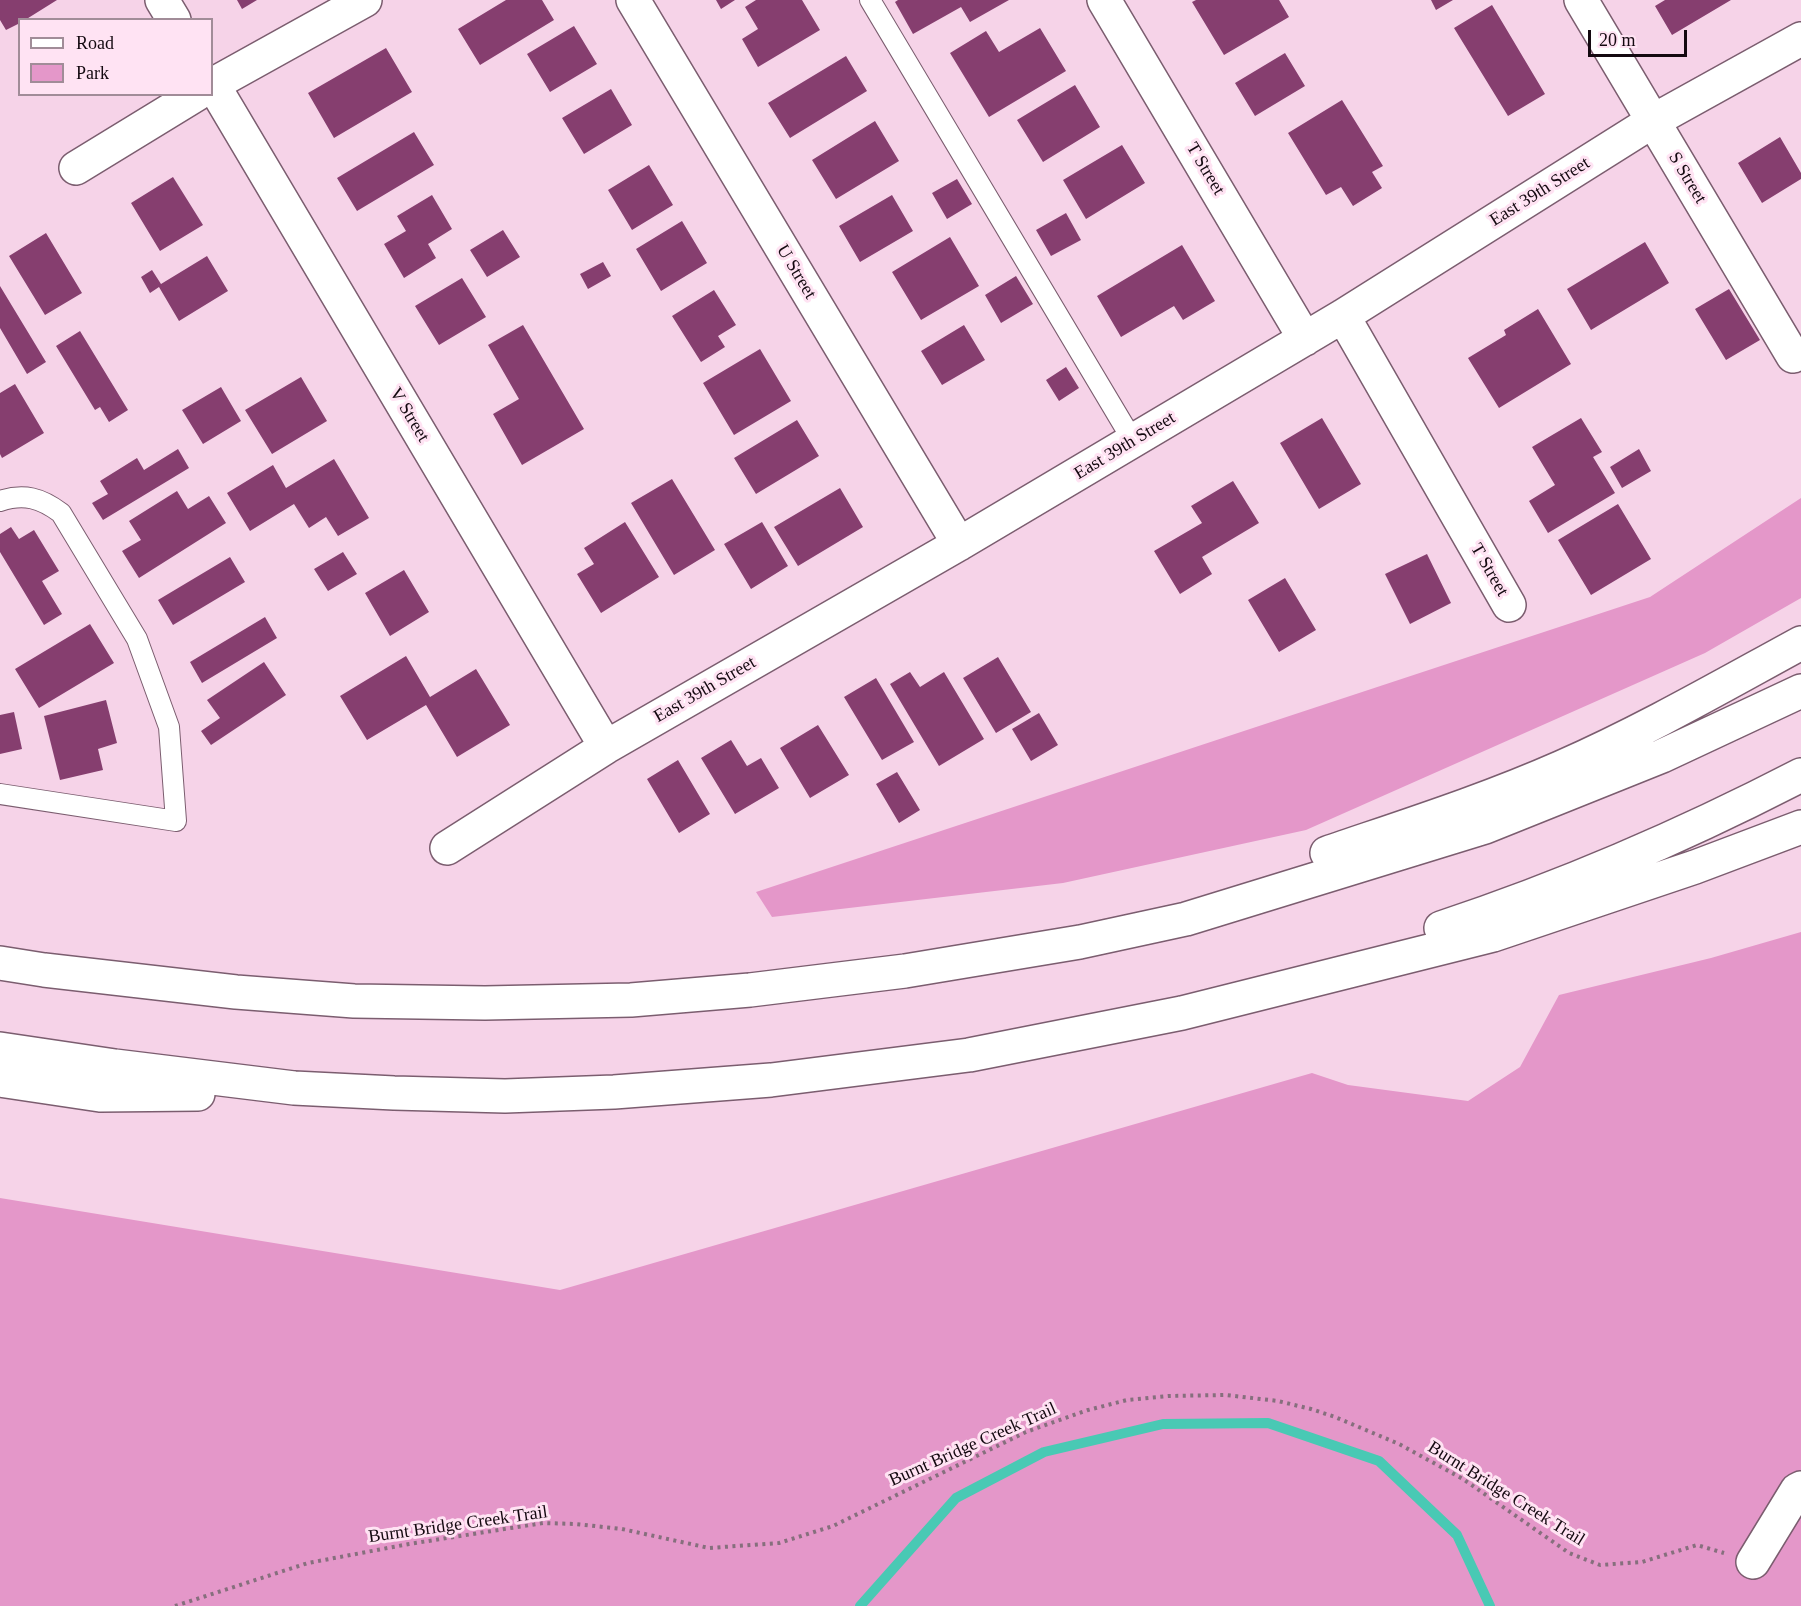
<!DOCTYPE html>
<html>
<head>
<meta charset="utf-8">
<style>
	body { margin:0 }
	#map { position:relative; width:1801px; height:1606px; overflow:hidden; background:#f6d3e8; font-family:"Times New Roman",serif }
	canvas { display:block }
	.legend { position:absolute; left:18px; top:18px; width:195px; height:78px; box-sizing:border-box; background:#ffe3f3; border:2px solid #a18c98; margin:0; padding:8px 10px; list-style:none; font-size:18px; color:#140910 }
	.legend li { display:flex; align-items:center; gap:12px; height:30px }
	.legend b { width:30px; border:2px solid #a18c98 }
	.scale { position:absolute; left:1588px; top:30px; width:99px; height:27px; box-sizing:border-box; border:3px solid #140910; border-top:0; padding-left:8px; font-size:18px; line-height:21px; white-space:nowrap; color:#140910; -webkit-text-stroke:4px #ffe3f3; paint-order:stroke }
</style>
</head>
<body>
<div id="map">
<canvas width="1801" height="1606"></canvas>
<ul class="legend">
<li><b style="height:8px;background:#fff"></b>Road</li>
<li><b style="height:16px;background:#e497c9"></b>Park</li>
</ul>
<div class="scale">20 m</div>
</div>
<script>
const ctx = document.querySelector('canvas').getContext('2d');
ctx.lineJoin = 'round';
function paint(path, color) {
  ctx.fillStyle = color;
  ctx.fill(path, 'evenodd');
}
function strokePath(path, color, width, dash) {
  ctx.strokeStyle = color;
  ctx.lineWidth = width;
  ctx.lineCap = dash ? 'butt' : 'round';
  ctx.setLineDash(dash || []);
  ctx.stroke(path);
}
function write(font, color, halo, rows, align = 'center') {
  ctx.font = font + ' "Times New Roman",serif';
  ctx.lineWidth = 6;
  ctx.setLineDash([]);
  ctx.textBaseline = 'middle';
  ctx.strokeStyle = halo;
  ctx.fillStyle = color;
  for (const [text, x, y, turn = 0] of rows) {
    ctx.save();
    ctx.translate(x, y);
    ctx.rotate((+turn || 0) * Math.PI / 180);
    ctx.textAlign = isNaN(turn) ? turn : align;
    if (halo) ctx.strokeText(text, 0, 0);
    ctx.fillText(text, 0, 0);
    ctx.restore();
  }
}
paint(new Path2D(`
	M1801,498V598L1705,653L1306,830L1063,883L772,917L756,892L1650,597Z
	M1801,932V1606H0V1198L560,1290L1312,1073L1348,1085L1468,1101L1520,1067L1559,995L1711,958Z`), '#e497c9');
strokePath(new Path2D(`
	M860,1606L956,1498L1044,1452L1163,1424L1268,1423L1379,1461L1457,1535L1490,1606`), '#49c9b4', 10);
paint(new Path2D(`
	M0,0H57L25,20H20V23L6,30L0,20Z
	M237,0H257L242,9Z
	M506,0H542L554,20L480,65L458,29Z
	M716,0H735L721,9Z
	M756,0H802L820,30L758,67L742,39L758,29L745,7Z
	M898,0H1009L970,22L961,7L913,34L895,2Z
	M1196,0H1279L1289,17L1224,55L1192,2Z
	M1431,0H1453L1436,10Z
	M1665,0H1731L1672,35L1655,6Z
	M1492,5L1545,94L1508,116L1454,28Z
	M574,26L597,64L550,92L527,54Z
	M1040,28L1066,71L989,117L950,53L986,31L999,52Z
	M386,48L412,92L334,138L308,93Z
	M1285,53L1305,86L1255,116L1235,83Z
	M846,56L867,91L790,138L768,103Z
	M1075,85L1100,127L1043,162L1017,120Z
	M611,89L632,125L584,154L562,118Z
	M1342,100L1383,166L1372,172L1382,188L1353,206L1341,187L1326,195L1288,133Z
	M875,121L899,161L836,199L812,160Z
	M414,132L434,165L357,211L337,178Z
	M1780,137L1801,173V179L1762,203L1738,163Z
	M1122,145L1145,183L1086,219L1063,180Z
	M649,165L673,205L632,230L608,190Z
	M173,177L203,225L160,251L131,203Z
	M957,179L972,204L947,219L932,193Z
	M432,195L452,229L428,244L436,258L404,278L384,244L406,231L397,216Z
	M892,195L913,231L860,262L839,226Z
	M1066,213L1081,240L1051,256L1036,230Z
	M682,221L707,263L661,291L636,249Z
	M503,230L520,257L487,277L470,250Z
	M46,233L82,293L45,315L9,256Z
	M950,237L979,286L921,320L892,272Z
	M1645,242L1669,283L1591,330L1567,289Z
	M1182,245L1215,301L1183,320L1174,306L1121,337L1097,296Z
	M207,256L228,291L179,321L159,287L150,293L141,277L152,270L161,284Z
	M603,262L611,276L588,289L580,274Z
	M1016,276L1033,304L1001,323L985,295Z
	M462,278L486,317L439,345L415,306Z
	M0,286L46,362L27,374L0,328Z
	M1729,289L1760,340L1726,360L1695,309Z
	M714,290L736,325L718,336L725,347L701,362L672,316Z
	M1538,309L1571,364L1499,408L1468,358L1506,335L1504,330Z
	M523,325L584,429L522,465L493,414L519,399L488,345Z
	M964,325L985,360L942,385L921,351Z
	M80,331L128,410L109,422L100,407L95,410L56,346Z
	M760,349L791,401L734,435L703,383Z
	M1066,367L1079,388L1059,401L1046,380Z
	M301,377L327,421L272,454L245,410Z
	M15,384L44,433L2,458L0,454V393Z
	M221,387L241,421L203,444L182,410Z
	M1322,418L1361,484L1319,509L1280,443Z
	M1581,418L1602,452L1593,457L1615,493L1548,533L1529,501L1555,485L1532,447Z
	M797,420L819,456L756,494L734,458Z
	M178,449L189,468L103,520L92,503L108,494L100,481L137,458L144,470Z
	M1639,449L1651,471L1622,488L1610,467Z
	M334,459L369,518L338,536L326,517L309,528L294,504L250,531L227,493L273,465L286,488Z
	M672,479L715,550L674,575L631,503Z
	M1233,481L1259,523L1202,557L1212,574L1180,594L1154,551L1202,523L1191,506Z
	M840,488L863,527L798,566L774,527Z
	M177,491L188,509L209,496L226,523L139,578L122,551L141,540L129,521Z
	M1618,504L1651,559L1591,595L1558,540Z
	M625,522L659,577L601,613L577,574L594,564L584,548Z
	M762,522L788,566L751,589L724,544Z
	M11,527L19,539L34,530L59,571L42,581L62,614L44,625L0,552V534Z
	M343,552L357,574L328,591L314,569Z
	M1427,554L1451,603L1410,624L1385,574Z
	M230,557L245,582L173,625L158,600Z
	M404,570L429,612L390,636L365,593Z
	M1285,578L1316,630L1279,652L1248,600Z
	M265,617L277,638L202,683L190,662Z
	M90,624L114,663L39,708L15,669Z
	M406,656L430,697L476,669L510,725L457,757L426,705L367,740L340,696Z
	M998,657L1031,712L996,733L963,678Z
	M264,662L286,695L211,745L201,731L220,718L207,700Z
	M910,672L920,687L944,672L984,739L939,766L890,684Z
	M876,678L914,742L882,760L844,697Z
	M106,700L117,743L98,749L103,770L60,780L44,716Z
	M14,712L22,749L0,754V715Z
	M1039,713L1058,745L1031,761L1012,729Z
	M818,725L849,775L810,798L780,748Z
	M731,740L747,766L761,758L779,788L735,814L701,758Z
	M678,760L710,814L679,833L647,779Z
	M897,772L920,810L899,823L876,784Z`), '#863e6f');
const lane = new Path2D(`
	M870,0L1133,441
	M0,501C24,493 41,498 61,513L137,639L169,727L176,821L0,794`);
const street = new Path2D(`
	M162,0L174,20
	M633,0L959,544
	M1104,0L1305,339
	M1581,0L1793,356
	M212,83L606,747
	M212,85L365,0
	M76,168L197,94
	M1343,316L1509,605
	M447,848L606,747L959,544L1343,316L1653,121L1801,39
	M1753,1562L1797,1490L1801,1488`);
const highway = new Path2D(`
	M1327,853C1406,826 1485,801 1562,767C1644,731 1722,686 1801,643
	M1441,928C1565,887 1685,835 1801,775
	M0,963L44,970L236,992L354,1001L485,1003L631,1000L750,990L905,971L1080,942L1186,919L1485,827L1662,756L1801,691
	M0,1049L115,1066L294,1088L394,1093L505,1096L614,1092L771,1080L969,1055L1182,1013L1493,935L1695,867L1801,827
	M0,1080L100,1095L198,1094`);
strokePath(lane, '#7b5d6f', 22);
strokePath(street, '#7b5d6f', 36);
strokePath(highway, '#7b5d6f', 36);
strokePath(new Path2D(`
	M175,1606L308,1563L409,1544L543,1523L576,1524L622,1529L709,1548L779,1543L833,1526L1026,1432L1088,1410L1127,1400L1168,1396L1226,1395L1278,1401L1311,1409L1335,1417L1399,1444L1463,1479L1569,1553L1600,1565L1642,1562L1697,1545L1724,1553`), '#866f7d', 4, [3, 4.5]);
strokePath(lane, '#fff', 20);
strokePath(street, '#fff', 33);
strokePath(highway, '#fff', 33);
write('18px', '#140910', '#ffe3f3', [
	["T Street",1205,169,59],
	["S Street",1687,178,59],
	["East 39th Street",1540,192,-32],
	["U Street",796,272,59],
	["V Street",409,415,59],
	["East 39th Street",1125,446,-31],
	["T Street",1489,570,60],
	["East 39th Street",705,690,-30],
	["Burnt Bridge Creek Trail",973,1445,-24],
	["Burnt Bridge Creek Trail",1506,1494,32],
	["Burnt Bridge Creek Trail",458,1525,-8]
]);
</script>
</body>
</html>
